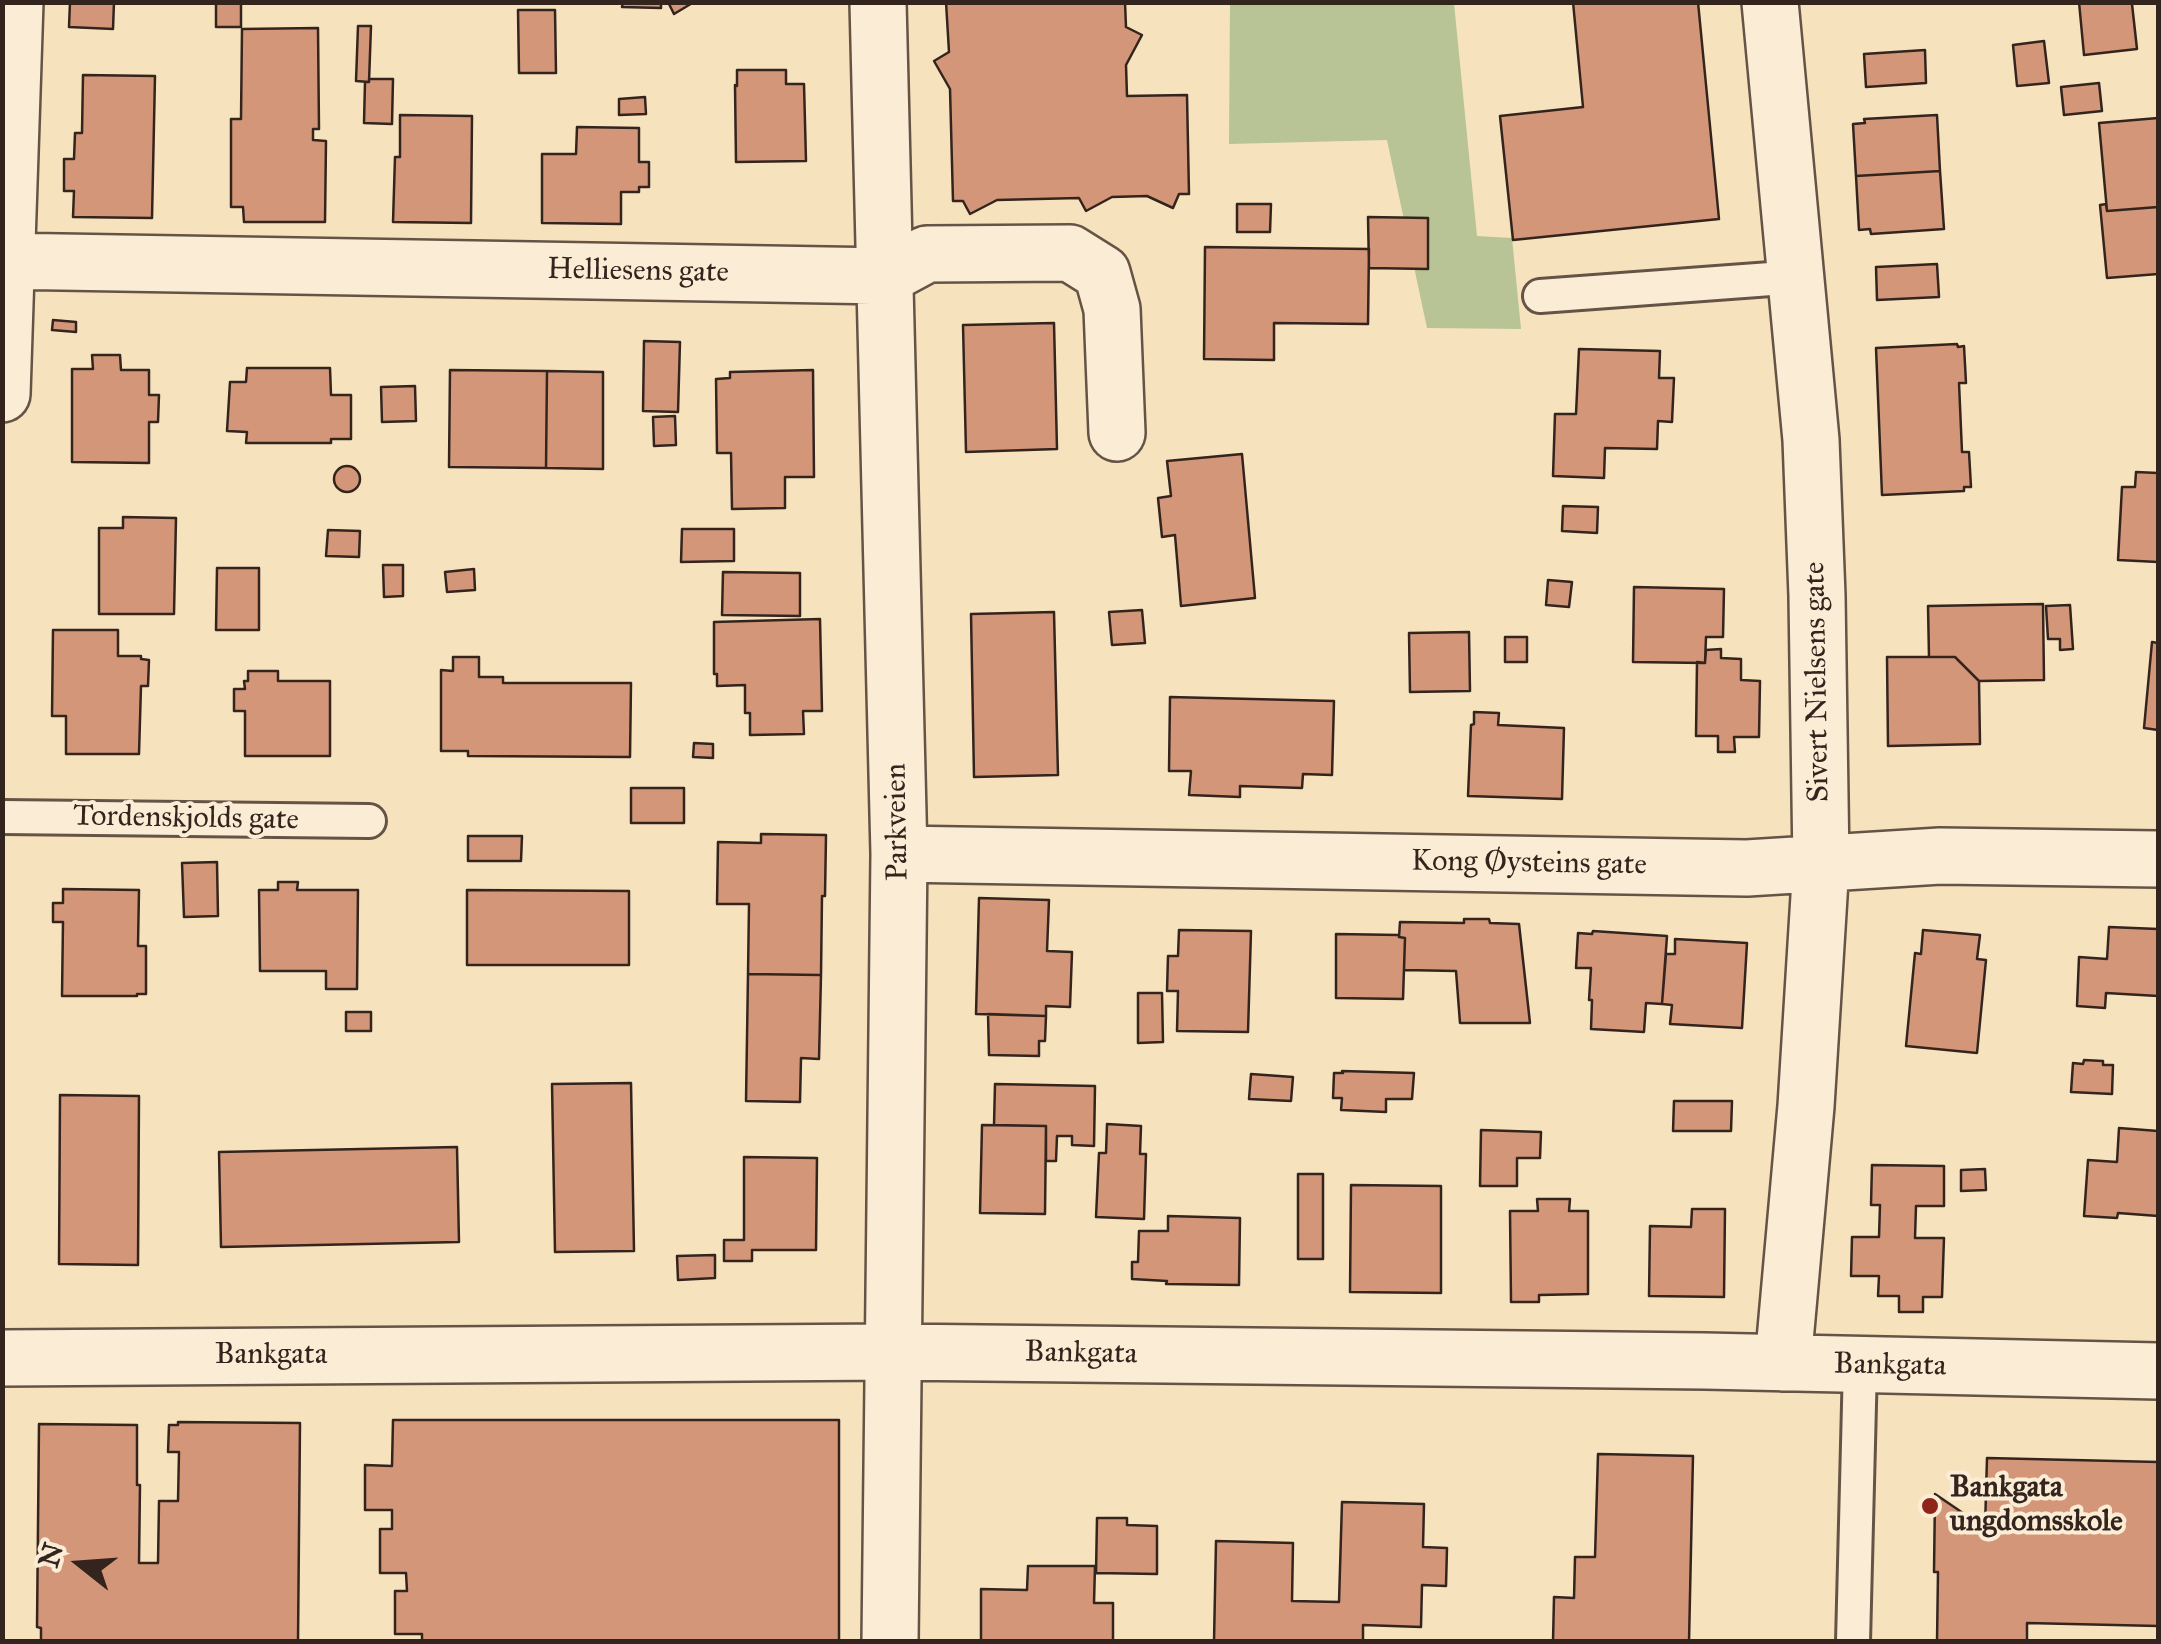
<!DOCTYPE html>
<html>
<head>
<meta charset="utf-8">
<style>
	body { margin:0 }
	#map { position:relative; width:2161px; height:1644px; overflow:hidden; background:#f7e2be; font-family:"IM FELL Great Primer",serif }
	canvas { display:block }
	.frame { position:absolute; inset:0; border:5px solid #34241e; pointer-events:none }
	.north { position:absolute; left:30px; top:1514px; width:100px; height:100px; -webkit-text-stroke:8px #faecd5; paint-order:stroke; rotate:287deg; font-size:28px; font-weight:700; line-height:40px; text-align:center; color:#34241e }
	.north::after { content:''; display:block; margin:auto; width:35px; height:45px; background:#34241e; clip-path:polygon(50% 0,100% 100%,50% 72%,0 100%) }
</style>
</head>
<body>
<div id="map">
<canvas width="2161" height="1644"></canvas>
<div class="frame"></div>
<div class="north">N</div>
</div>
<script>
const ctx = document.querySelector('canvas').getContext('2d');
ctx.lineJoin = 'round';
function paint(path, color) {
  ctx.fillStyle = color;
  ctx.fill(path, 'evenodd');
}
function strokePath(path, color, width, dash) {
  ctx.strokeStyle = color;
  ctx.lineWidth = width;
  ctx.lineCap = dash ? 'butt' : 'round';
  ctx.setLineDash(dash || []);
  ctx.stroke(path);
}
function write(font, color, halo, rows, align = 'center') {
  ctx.font = font + ' "IM FELL Great Primer",serif';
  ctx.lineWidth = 8;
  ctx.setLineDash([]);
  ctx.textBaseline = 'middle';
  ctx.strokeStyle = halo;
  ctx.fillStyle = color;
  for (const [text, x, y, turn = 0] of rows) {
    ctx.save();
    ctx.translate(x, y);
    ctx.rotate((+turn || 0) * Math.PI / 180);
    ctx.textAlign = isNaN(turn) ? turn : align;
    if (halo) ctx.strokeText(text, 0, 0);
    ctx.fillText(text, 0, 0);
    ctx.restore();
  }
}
paint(new Path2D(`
	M1230,3H1454L1477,236L1512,238L1521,329L1427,328L1387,140L1229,144Z`), '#b8c495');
const building = new Path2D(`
	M70,2H114L113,29L69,27Z
	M216,2H241V27H216Z
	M623,2H661V8L622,7Z
	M668,2H694L674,14Z
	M946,2H1125L1126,27L1142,35L1126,65L1127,96L1187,95L1189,194H1179L1173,208L1147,196L1112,197L1086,211L1079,198L997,200L970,214L963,201H953L950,89L934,61L949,52Z
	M1573,2H1698L1719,219L1513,240L1500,116L1583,107Z
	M2079,2H2147L2132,4L2137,49L2084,55Z
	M518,10H555L556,73H519Z
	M358,26H371L369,82L356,81Z
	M318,28L319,129H313V140L326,141L325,222H244L243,207H231V119H241L242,29Z
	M2044,41L2049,83L2017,86L2013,45Z
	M1925,50L1926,83L1866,87L1864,54Z
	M737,70H786V84H804L806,161L736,162L735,85L737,86Z
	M83,75L155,76L152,218L73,217L74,191H64V159H74L75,133H82Z
	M369,79H393L392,124L364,123L365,82H369Z
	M2099,83L2102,111L2064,115L2061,87Z
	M645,97L646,114L619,115V99Z
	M400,115L472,116L471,223L393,222L395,157H400Z
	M1937,115L1940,171L1856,176L1853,124L1865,123L1864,119Z
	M2158,118V207L2107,211L2099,123Z
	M577,127L639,128V162H649V187H639V192H621V224L542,223V154H576Z
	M1940,171L1944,229L1871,234L1870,229L1859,230L1856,176Z
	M1237,204H1271L1270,232H1237Z
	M2106,204L2107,211L2158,207V274L2107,278L2100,205Z
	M1368,217L1428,218V269L1369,268Z
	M1205,247L1369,249L1368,324L1274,323V360L1204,359Z
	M1937,264L1939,297L1877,300L1876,267Z
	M53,320L76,322V332L52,330Z
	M1054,323L1057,449L966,452L963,325Z
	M644,341L680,342L678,412L643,411Z
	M1957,344L1958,347L1964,346L1966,383H1959L1962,452H1969L1971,487H1964V491L1882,495L1876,348Z
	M1579,349L1660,351L1659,378H1674L1672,422L1658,421L1657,449L1605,448L1604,478L1553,476L1555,414H1576Z
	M92,355H120L121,370H149V395H159L158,422H149V463L72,462V369H93Z
	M247,368H330L331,395H351V439H331V443H246L247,432L227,431L230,382H246Z
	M450,370L547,371L546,468L449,467Z
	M813,370L814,477H785V508L732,509L731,453H717L716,379L730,378V372Z
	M547,371L603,372V469L546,468Z
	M415,386L416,421L382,422L381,387Z
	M675,416L676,445L654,446L653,417Z
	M1242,454L1255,598L1181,606L1175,535L1162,537L1158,498L1171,496L1167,461Z
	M334 479a13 13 0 1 1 26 0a13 13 0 1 1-26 0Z
	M2136,472L2158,473V562L2118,560L2122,487H2135Z
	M1563,506L1598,507L1597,533L1562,531Z
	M123,517L176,518L174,614H99V528H123Z
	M682,529H734V561L681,562Z
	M328,530L360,531L359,557L326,556Z
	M383,565H403V596L384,597Z
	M217,568H259V630H216Z
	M474,569L475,590L447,592L445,572Z
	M723,572L800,573V616L722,615Z
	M1548,580L1572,582L1569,607L1546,605Z
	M1634,587L1724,589L1723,637H1706L1705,663L1633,662Z
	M2043,604L2044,680L1979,681L1955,657H1929L1928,606Z
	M2070,605L2073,649L2060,650V639H2048L2046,606Z
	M1142,610L1145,643L1112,645L1109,612Z
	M1054,612L1058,775L974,777L971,614Z
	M820,619L822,711H803L804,734L750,735V713H745V685L717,686V674H714V622Z
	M53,630H118V656H141V659L149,660L148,686H141L139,754H66V716H52Z
	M1469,632L1470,691L1410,692L1409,633Z
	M1505,637H1527V662H1505Z
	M2152,642L2158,643V730L2144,728Z
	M1721,649V658L1741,659V680L1760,681L1759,737H1734L1735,752H1718V736H1696L1697,662L1705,663L1706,650Z
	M453,657H479V677H503V683H631L630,757L468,756V751H441V670L453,671Z
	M1887,657H1955L1979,681L1980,744L1888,746Z
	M248,671H278V681H330V756H245V711H234V689H245L244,681H248Z
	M1170,697L1334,701L1332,775L1303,774L1302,788L1240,786V797L1189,795L1191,771H1169Z
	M1474,712L1499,713L1498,725L1564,728L1562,799L1468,796L1471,725L1474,724Z
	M694,743L713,744V758L693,757Z
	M631,788H684V823H631Z
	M761,834L826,835L825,896H822L821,975L748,974L749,904H717L718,842L761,843Z
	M468,836H522L521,861H468Z
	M217,862L218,916L184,917L182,863Z
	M278,882H298L297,890H358L357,989H326V971H260L259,890H278Z
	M63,889L139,890L138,946H146V994H137V996H62L63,922H53V903H63Z
	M467,890L629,891V965H467Z
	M979,898L1049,900L1047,951L1072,952L1070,1007L1046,1006V1016L976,1014Z
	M1464,919H1489L1490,923L1519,924L1530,1023H1460L1456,971L1404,970L1405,938L1399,937L1400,922L1464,923Z
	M2109,927L2158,929V996L2106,993L2105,1008L2077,1006L2079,957L2107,959Z
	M1179,930L1251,931L1248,1032L1177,1031L1178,991H1167L1168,956H1178Z
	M1923,930L1980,935L1977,959L1986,960L1977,1053L1906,1046L1915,953L1921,954Z
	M1593,931L1667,936L1662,1004L1646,1003L1644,1032L1591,1029L1592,1000H1589L1591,968H1576L1578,933L1592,934Z
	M1336,934L1399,935V937L1405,938L1403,999L1336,998Z
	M1675,939L1747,943L1742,1028L1670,1024L1672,1005L1662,1004L1666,954H1675Z
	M748,974L821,975L819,1059L801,1058L800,1102L746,1101Z
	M1138,993H1162L1163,1042L1138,1043Z
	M346,1012H371V1031H346Z
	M988,1014L1046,1016L1045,1041H1039V1056L989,1055Z
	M2084,1060L2103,1061V1065H2113L2112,1094L2071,1092L2073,1063L2083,1064Z
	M1342,1071L1414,1073L1412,1099H1386V1112L1341,1110L1342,1098H1333L1334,1073H1343Z
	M1251,1074L1293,1077L1291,1101L1249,1099Z
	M631,1083L634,1251L555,1252L552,1084Z
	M995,1084L1095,1086L1094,1146L1072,1145V1136H1057L1056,1161H1046V1126L994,1125Z
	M60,1095L139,1096L138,1265L59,1264Z
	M1674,1101H1732L1731,1131H1673Z
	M1107,1124L1141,1126L1140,1154H1146L1144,1219L1096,1217L1099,1153H1106Z
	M982,1125L1046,1126L1045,1214L980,1213Z
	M2119,1128L2158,1131V1216L2118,1213L2117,1218L2084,1216L2088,1160L2117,1162Z
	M1481,1130L1541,1132L1540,1158H1517V1186H1480Z
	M457,1147L459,1242L221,1247L219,1152Z
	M744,1157L817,1158L816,1250H752V1261H724V1240H744Z
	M1872,1165L1944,1166V1206H1916L1915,1238H1944L1942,1297H1923V1312H1899V1296H1878L1879,1276H1851L1852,1237H1879L1880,1205H1871Z
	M1985,1169L1986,1190L1961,1191V1170Z
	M1298,1174H1323V1259H1298Z
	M1351,1185L1441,1186V1293L1350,1292Z
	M1537,1199H1570L1569,1211H1588V1294L1539,1295V1302H1511L1510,1211H1538Z
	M1692,1209H1725L1724,1297L1649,1296L1650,1226L1691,1227Z
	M1168,1216L1240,1218L1239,1285L1166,1284L1167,1281L1132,1279V1262H1138L1139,1231H1168Z
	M715,1255V1278L678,1280L677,1256Z
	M393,1420H839V1642H422V1634H395V1591H407L406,1573H380V1529H392V1510H365V1465L392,1466Z
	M178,1422L300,1423L298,1642H41V1628L37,1627L39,1424L137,1425V1485H140L139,1563H158L159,1501H178L179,1452H168L169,1425H178Z
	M1598,1454L1693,1456L1689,1642H1553L1554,1597L1574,1598L1575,1557H1595Z
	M1987,1458L2158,1462V1626L2027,1623V1642H1937L1938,1572H1934L1935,1494L1985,1528Z
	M1342,1502L1424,1504L1423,1547L1447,1548L1446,1586L1422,1585L1421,1627L1363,1625V1642H1214L1216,1541L1293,1543L1292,1601L1339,1602Z
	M1097,1518H1127V1525L1157,1526V1574L1096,1573Z
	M1028,1566H1095L1094,1603H1113V1642H981V1589L1027,1590Z`);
paint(building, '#d49678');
strokePath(building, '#34241e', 2.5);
const service = new Path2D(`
	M1540,296L1798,277
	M2,817L369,821
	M1853,1642L1860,1365`);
const minor = new Path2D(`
	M878,2L899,854L890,1642
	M1770,2L1811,440L1817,596L1821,864L1806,1106L1783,1363
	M2,261L886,276L927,254L1070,253L1102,273L1112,309L1117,433
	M2,394L15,2
	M899,854L1747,868L1940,856L2158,859
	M2,1358L893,1352L1705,1361L2158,1371`);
strokePath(service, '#655446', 38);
strokePath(minor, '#655446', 60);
strokePath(service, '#faecd5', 32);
strokePath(minor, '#faecd5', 55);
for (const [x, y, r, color] of [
	[1930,1506,10,"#8f2418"]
]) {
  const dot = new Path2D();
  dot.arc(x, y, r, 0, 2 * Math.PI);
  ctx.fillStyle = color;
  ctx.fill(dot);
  strokePath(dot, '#faecd5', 4);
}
write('30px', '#34241e', '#faecd5', [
	["Helliesens gate",638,272,1],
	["Sivert Nielsens gate",1818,682,-91],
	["Tordenskjolds gate",186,819,1],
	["Parkveien",898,822,-91],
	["Kong Øysteins gate",1529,864,1],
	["Bankgata",1081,1354,1],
	["Bankgata",271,1356],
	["Bankgata",1890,1366,1]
]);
write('bold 30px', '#34241e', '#faecd5', [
	["Bankgata",1950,1489],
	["ungdomsskole",1950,1523]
], 'left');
</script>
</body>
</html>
